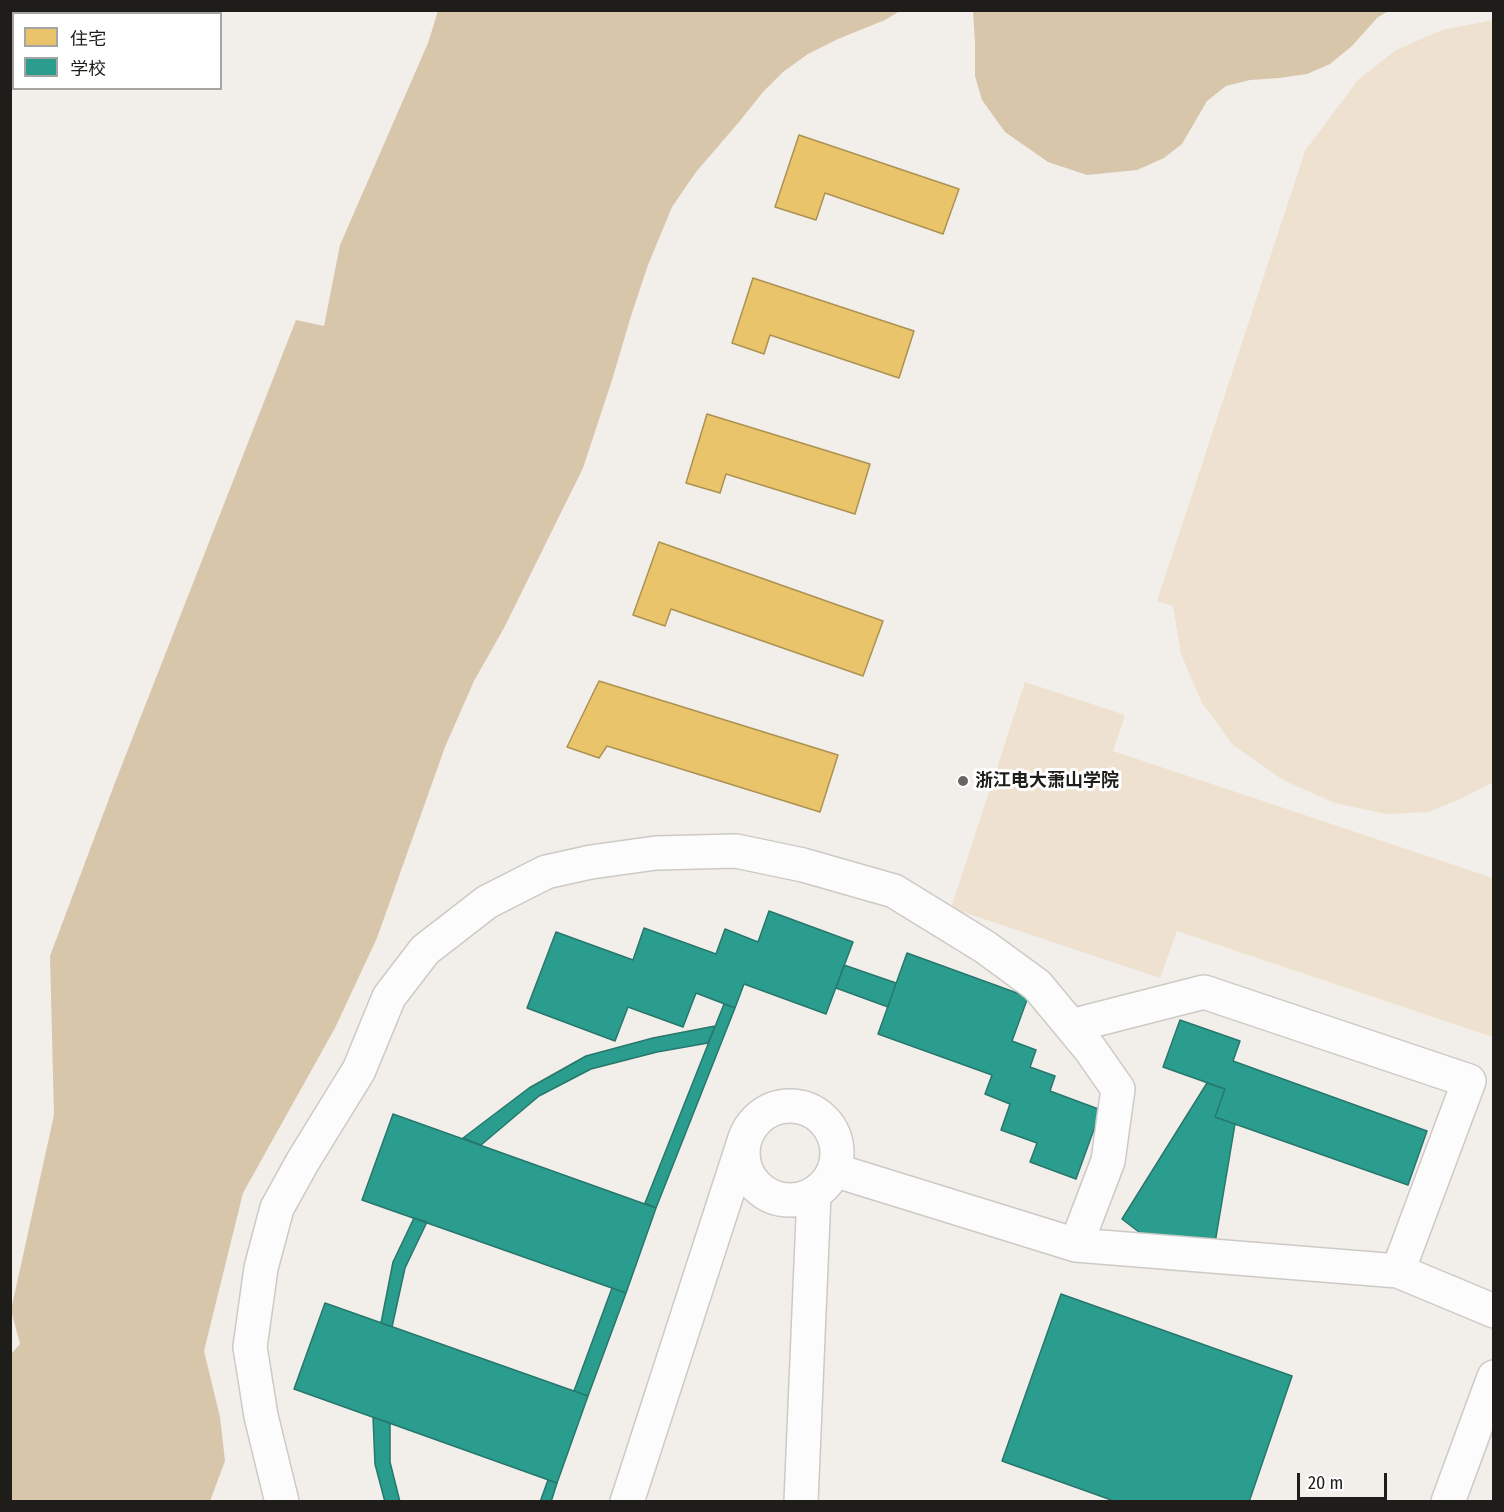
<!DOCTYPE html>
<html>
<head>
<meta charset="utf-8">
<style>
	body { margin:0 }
	#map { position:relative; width:1504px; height:1512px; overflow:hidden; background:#f2eeea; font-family:"Fira Sans Condensed","Noto Sans SC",sans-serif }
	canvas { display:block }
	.frame { position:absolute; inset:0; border:12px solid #1f1d19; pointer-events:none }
	.legend { position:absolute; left:12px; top:12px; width:210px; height:78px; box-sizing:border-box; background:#fff; border:2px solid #a5a5a3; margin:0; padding:8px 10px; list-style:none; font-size:18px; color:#1f1d19 }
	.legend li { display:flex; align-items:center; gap:12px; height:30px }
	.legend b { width:30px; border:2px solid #a5a5a3 }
	.scale { position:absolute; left:1297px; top:1473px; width:90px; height:27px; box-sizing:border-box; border:3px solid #1f1d19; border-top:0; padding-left:8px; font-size:18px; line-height:21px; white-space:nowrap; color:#1f1d19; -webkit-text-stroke:4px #fff; paint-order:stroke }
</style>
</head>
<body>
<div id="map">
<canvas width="1504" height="1512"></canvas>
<div class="frame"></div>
<ul class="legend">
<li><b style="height:16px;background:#e9c46a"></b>住宅</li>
<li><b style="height:16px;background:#2a9d8f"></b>学校</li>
</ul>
<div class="scale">20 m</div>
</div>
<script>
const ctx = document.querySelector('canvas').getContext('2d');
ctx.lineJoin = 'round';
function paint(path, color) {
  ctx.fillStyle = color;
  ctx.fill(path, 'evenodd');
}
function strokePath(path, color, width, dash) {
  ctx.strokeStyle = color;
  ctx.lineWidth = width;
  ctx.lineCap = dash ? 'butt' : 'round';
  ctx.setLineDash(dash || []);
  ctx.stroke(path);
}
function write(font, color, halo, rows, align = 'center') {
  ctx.font = font + ' "Fira Sans Condensed","Noto Sans SC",sans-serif';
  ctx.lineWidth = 6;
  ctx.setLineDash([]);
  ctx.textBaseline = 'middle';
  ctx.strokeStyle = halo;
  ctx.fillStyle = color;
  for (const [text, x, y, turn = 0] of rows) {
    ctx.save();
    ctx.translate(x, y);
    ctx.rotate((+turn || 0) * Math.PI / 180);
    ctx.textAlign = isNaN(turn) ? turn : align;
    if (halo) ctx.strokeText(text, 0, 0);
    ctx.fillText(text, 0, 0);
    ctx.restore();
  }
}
paint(new Path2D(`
	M1493,20V782L1458,800L1428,812L1386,814L1335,803L1283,780L1233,745L1202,703L1181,654L1173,606L1157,601L1305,151L1358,80L1396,50L1442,30Z
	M1025,682L1125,715L1113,751L1493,878V1037L1177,931L1160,978L951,908Z`), '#eee1cf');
paint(new Path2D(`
	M438,11H900L885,20L838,39L808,54L783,72L763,92L739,122L696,172L672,207L648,265L631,316L612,380L583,468L504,628L474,681L445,747L377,938L335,1028L243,1193L204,1351L220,1417L225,1461L210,1501H11V1354L20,1344L11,1310L54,1115L50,956L116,780L296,320L324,326L340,245L428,43Z
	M973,11V10L1388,11L1377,18L1352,46L1330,64L1307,74L1279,78L1250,80L1226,86L1207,101L1182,144L1164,158L1137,170L1087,175L1048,162L1005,132L982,100L975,76V42Z`), '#d8c6ab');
const homes = new Path2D(`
	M799,135L959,189L943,234L825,193L816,220L775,207Z
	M753,278L914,331L899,378L770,335L764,354L732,343Z
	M707,414L870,464L855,514L726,474L720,493L686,483Z
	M659,542L883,621L863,676L671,609L665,626L633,615Z
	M599,681L838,755L820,812L607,746L599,758L567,747Z`);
paint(homes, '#e9c46a');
strokePath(homes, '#ac9252', 1.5);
const schools = new Path2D(`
	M769,911L853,942L826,1014L744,984L735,1008L696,993L683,1027L628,1007L615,1041L527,1008L556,932L633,960L644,928L716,954L725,929L758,942Z
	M907,953L1028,997L1012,1041L1036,1050L1030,1067L1055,1076L1050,1091L1101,1110L1076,1179L1030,1162L1037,1143L1001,1130L1010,1104L985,1094L992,1075L878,1034Z
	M844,965L896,983L888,1007L836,988Z
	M724,1004L735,1008L656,1208L645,1203Z
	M1180,1020L1240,1041L1233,1061L1427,1131L1408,1185L1215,1117L1225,1089L1163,1067Z
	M715,1026L708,1043L657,1052L591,1069L539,1096L481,1145L463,1138L529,1088L586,1056L653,1038Z
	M1207,1083L1225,1089L1215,1117L1235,1124L1213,1255L1148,1239L1122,1219Z
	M393,1114L656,1208L626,1293L362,1200Z
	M414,1218L427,1222L405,1268L392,1327L381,1323L393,1262Z
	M612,1288L626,1293L588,1396L574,1391Z
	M1061,1294L1292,1376L1249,1502H1117L1002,1461Z
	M325,1303L588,1396L557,1483L294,1389Z
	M373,1417L390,1423V1462L400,1502H385L375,1464Z
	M548,1480L557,1483L551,1502H540Z`);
paint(schools, '#2a9d8f');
strokePath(schools, '#27776c', 1.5);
const minor = new Path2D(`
	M1071,1026L1204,992L1469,1081L1398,1271
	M743 1153a47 47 0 1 1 94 0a47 47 0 1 1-94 0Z
	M834,1170L1076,1245L1398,1271L1494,1311
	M282,1502L261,1416L250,1347L261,1268L277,1208L303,1161L359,1070L389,997L425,950L487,902L546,872L591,862L656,853L736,851L803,865L894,891L985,947L1037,985L1090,1049L1118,1089L1108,1161L1076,1245
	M627,1502L745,1138
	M801,1502L814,1194`);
const major = new Path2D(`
	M1448,1502L1494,1377`);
strokePath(minor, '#cdcac6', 36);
strokePath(major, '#cdcac6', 36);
strokePath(minor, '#fdfcfc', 33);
strokePath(major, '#fdfcfc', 33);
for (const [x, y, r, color] of [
	[963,781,6,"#696662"]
]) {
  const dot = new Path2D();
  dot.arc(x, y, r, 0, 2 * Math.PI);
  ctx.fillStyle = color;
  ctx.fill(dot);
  strokePath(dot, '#fff', 2);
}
write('bold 18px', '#1f1d19', '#fff', [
	["浙江电大萧山学院",975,781]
], 'left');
</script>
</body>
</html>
